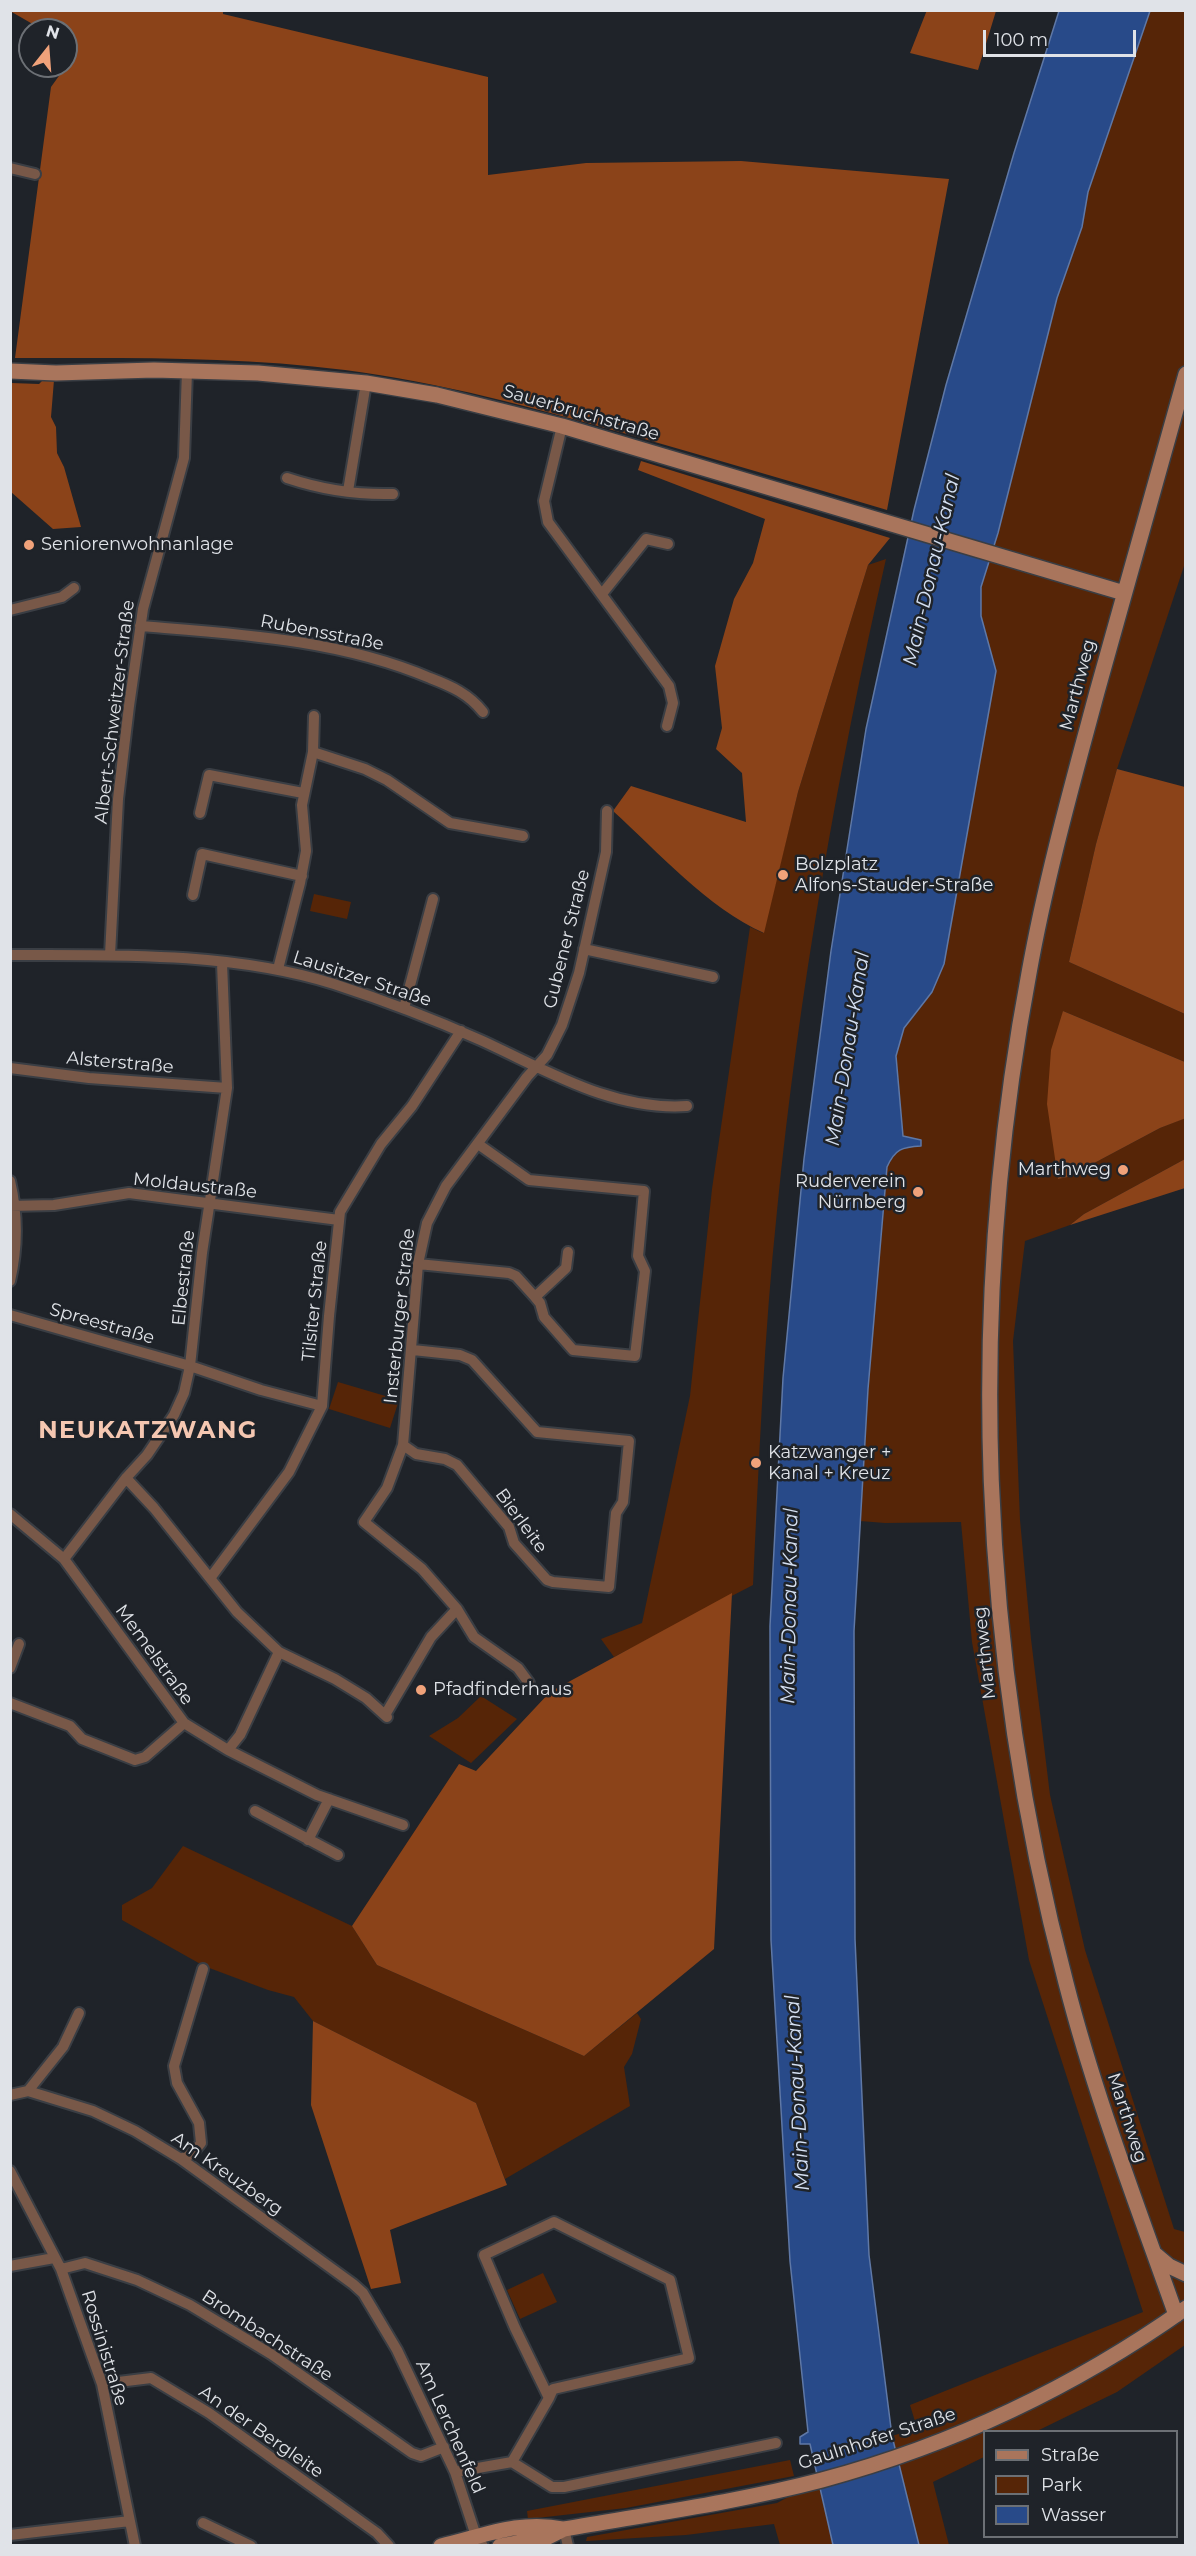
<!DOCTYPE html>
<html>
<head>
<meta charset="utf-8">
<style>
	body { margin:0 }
	#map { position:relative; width:1196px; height:2556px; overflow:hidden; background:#1f2329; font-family:Montserrat,sans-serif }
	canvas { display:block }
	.frame { position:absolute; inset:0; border:12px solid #e0e3e8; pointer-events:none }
	.legend { position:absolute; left:983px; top:2430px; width:195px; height:108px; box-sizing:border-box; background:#1f2329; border:2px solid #6c7075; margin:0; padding:8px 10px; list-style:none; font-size:18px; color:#e0e3e8 }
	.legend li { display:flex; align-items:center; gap:12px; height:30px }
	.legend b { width:30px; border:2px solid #6c7075 }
	.north { position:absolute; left:18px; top:18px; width:60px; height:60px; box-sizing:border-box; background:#1f2329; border:2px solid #6c7075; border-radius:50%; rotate:17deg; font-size:16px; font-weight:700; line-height:24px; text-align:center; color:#e0e3e8 }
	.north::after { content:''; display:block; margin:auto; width:21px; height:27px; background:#f0a27a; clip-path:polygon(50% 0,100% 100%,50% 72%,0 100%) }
	.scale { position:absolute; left:983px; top:30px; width:153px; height:27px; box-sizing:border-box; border:3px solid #e0e3e8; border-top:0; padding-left:8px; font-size:18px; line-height:21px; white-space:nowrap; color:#e0e3e8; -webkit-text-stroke:4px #1f2329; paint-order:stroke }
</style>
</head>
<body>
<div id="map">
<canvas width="1196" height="2556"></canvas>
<div class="frame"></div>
<ul class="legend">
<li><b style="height:8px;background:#a9755c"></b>Straße</li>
<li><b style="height:16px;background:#562507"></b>Park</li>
<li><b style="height:16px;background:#284a89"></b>Wasser</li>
</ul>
<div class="north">N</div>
<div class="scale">100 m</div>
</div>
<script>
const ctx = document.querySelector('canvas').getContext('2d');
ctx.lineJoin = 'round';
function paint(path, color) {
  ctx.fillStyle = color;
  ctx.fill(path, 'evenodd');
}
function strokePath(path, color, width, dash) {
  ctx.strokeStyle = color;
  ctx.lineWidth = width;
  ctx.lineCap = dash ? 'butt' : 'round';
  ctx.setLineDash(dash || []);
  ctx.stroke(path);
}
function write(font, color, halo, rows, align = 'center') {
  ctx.font = font + ' Montserrat,sans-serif';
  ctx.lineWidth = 5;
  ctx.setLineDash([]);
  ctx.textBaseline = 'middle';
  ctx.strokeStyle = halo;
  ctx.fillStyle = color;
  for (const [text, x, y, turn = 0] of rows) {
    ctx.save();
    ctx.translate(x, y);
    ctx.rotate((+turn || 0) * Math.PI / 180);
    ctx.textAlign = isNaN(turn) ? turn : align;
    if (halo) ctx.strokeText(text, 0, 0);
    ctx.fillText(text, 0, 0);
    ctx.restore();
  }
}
paint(new Path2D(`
	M1150,11H1185V563L1117,769L1096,844L1069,962L1185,1014V1062L1063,1011L1058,1179L1068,1177L1160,1128L1185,1118V1159L1084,1214L1070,1225L1025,1241L1013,1341L1020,1520L1031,1639L1050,1795L1085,1950L1174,2229L1185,2232V2345L1117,2392L1037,2431L984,2432V2457L933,2482L949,2545H919L892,2436L917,2428L910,2405L1143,2312L1029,1960L972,1642L961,1522L885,1523L860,1521L868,1389L887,1167C895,1150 902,1147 920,1146L921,1141L903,1136L896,1056L904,1028L932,992L996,671L981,616V587L998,533L1057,298L1082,227L1088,192Z
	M886,559C837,774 799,991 777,1211C764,1335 759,1460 753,1585L614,1657L601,1639L642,1623L690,1396L712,1189L750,927L763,933L798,792L868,565Z
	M314,894L351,902L347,919L310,911Z
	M338,1382L399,1400L390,1428L329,1409Z
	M481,1696L517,1719L471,1763L429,1736L458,1718Z
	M183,1846L352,1926L377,1965L584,2056L637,2013L641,2019L632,2054L624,2067L630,2106L505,2179L476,2103L313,2021L294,1997L268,1990L204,1966L122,1920V1905L152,1888Z
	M543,2273L557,2302L520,2319L507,2290Z
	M790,2460L794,2476L626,2508L528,2519L527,2511Z
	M818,2481L833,2545H780L774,2524L686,2535L586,2541L587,2537L777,2503Z`), '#562507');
paint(new Path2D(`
	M927,10L996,11L978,70L910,53Z
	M10,11H223V14L488,77V175L586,163L741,161L949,179L887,510C801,484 714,459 627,434C534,408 440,382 345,370C235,356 125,358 15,358L51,87L66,66L70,56L66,50V30H43Z
	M54,380L51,417L56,427L57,453L64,467L81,527L53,529L11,492V383L39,384L42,381Z
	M641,461L890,538L868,565L798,792L764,933C708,908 658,852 613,811L631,786L746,822L742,773L716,749L722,728L715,666L734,599L753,563L765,519L638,470Z
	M1117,769L1185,787V1014L1069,962L1096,844Z
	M1063,1011L1185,1062L1186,1118L1160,1128L1068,1177L1058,1179L1047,1104L1051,1050Z
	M1185,1159V1188L1070,1225L1084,1214Z
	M732,1593L714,1949L584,2056L377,1965L352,1926L459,1764L476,1771L550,1692Z
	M313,2021L476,2103L507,2185L390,2230L401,2283L371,2289L311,2105Z`), '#8b4319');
const water = new Path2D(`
	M1059,11H1150L1088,192L1082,227L1057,298L998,533L981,587V616L996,671L944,964L932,992L904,1028L896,1056L903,1136L921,1140V1146C902,1147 895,1149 887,1167L868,1389L854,1631L855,1939L869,2255L892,2436L919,2545H833L810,2444H800V2437L808,2432L790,2261L771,1940L770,1626L783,1378L804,1159L831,951L866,729L914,510L946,385L1014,153Z`);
paint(water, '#284a89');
strokePath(water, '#5f78a6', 1.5);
const street = new Path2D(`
	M10,168L35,174
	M562,426L544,501L548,522L669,686L673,703L667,726
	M287,478C320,489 358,495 393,494
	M348,491L366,383
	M602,594L646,539L668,544
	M10,610L62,597L74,588
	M140,626C238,634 338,639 430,678C451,686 469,694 483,712
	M313,752L365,769L387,780L450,823L523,836
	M200,813L209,775L303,793
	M193,895L202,854L302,876
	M584,949L713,977
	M10,955C118,955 231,952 334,984C383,1000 431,1018 478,1039C545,1069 611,1111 687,1106
	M110,955L118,799L129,706L143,609L184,458L187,371
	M278,969L300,883L306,851L302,805L313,752L314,716
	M404,1008L433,899
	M10,1068L89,1078L227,1088
	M10,1181C18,1215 18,1247 10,1281
	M10,1206L54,1205L129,1193L339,1220
	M418,1264L509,1273L516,1276L535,1297L540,1303L544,1317L573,1350L635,1356L645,1271L638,1256L644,1191L529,1180L478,1144
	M535,1297L566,1268L568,1252
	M10,1315L190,1366L261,1390L322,1406
	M403,1445L416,1454L445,1459L457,1465L509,1527L514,1543L547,1580L553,1582L609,1587L616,1513L623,1502L629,1441L537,1432L472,1360L460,1355L413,1350
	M126,1478L154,1508L237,1612L279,1652L335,1679L366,1698L387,1717
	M10,1514L64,1559L184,1723L228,1750L240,1735L279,1652
	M64,1559L126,1478L147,1455L174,1415L184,1393L190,1366L202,1253L227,1088L222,963
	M211,1577L289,1472L322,1406L329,1316L340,1212L381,1144L412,1106L461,1031
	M10,1668L19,1644
	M529,1683L518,1668L474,1637L457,1609L422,1569L364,1522L387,1488L403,1445L418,1264L427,1223L446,1186L527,1077L547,1055L562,1025L579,973L606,852L607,811
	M10,1703L70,1726L82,1739L135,1760L145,1757L184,1723
	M385,1715L431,1637L457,1609
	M228,1750L317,1795L403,1825
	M255,1811L338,1855
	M308,1840L329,1799
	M28,2091L63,2047L79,2013
	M10,2095L28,2091L93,2111L135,2131L181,2159L353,2284L363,2293L397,2350L455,2472L476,2536L483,2546
	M181,2159L193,2153L201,2143L199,2123L177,2083L174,2066L203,1969
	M10,2171L61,2269L102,2384L135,2546
	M10,2266L54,2258
	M61,2269L85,2263L137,2280L190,2305L271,2354L412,2453L421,2456L444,2447
	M102,2384L151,2378L209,2413L377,2533L389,2546
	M512,2462L549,2398L553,2389L689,2358L670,2280L554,2222L484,2255L515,2328L549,2398
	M455,2472L512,2462L552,2487H564L776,2443
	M203,2523L251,2546
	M564,2529L568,2546
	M10,2535L130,2521`);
const secondary = new Path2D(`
	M10,371L56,373L154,370L258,373L366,383L437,395L562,426L1124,593
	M1156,2255L1169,2266L1186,2274
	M1176,2315C1137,2205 1095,2096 1066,1983C979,1655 966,1307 1029,973C1046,878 1072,785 1097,692C1126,586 1156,480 1186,374
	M441,2546C484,2536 518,2520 564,2529
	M500,2546L548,2537L564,2529C650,2514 738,2502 822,2480C952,2445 1076,2386 1186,2308`);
strokePath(street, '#3a3e44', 14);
strokePath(secondary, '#3a3e44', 18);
strokePath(street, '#785848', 10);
strokePath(secondary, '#a9755c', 15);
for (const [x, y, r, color] of [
	[29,545,6,"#f0a27a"],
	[783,875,6,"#f0a27a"],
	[1123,1170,6,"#f0a27a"],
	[918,1192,6,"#f0a27a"],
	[756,1463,6,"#f0a27a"],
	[421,1690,6,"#f0a27a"]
]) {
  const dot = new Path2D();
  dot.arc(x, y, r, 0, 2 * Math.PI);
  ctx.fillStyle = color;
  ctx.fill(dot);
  strokePath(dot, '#1f2329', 2);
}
write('18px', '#e0e3e8', '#1f2329', [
	["Sauerbruchstraße",581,413,16],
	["Rubensstraße",322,633,11],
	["Marthweg",1078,685,-75],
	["Albert-Schweitzer-Straße",115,712,-83],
	["Gubener Straße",567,939,-76],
	["Lausitzer Straße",362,979,18],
	["Alsterstraße",120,1063,5],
	["Moldaustraße",195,1186,6],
	["Elbestraße",184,1278,-84],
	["Tilsiter Straße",315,1301,-84],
	["Insterburger Straße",400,1316,-84],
	["Spreestraße",102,1324,16],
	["Bierleite",521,1521,54],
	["Marthweg",985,1653,-96],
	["Memelstraße",154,1655,54],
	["Marthweg",1127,2118,72],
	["Am Kreuzberg",227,2174,35],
	["Brombachstraße",267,2336,33],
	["Rossinistraße",104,2348,73],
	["Am Lerchenfeld",450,2427,66],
	["An der Bergleite",261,2432,35],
	["Gaulnhofer Straße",877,2439,-18]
]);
write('18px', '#e0e3e8', '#1f2329', [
	["Seniorenwohnanlage",41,545],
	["Bolzplatz",795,865],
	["Alfons-Stauder-Straße",795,886],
	["Marthweg",1111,1170,"right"],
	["Ruderverein",906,1182,"right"],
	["Nürnberg",906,1203,"right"],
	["Katzwanger +",768,1453],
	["Kanal + Kreuz",768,1474],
	["Pfadfinderhaus",433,1690]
], 'left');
write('italic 20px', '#d5e0f2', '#1f2329', [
	["Main-Donau-Kanal",932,570,-77],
	["Main-Donau-Kanal",848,1049,-81],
	["Main-Donau-Kanal",790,1606,-89],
	["Main-Donau-Kanal",798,2093,-93]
]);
ctx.letterSpacing = '1.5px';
write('bold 24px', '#f5c7b1', '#1f2329', [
	["NEUKATZWANG",148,1431]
]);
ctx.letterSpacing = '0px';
</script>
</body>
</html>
